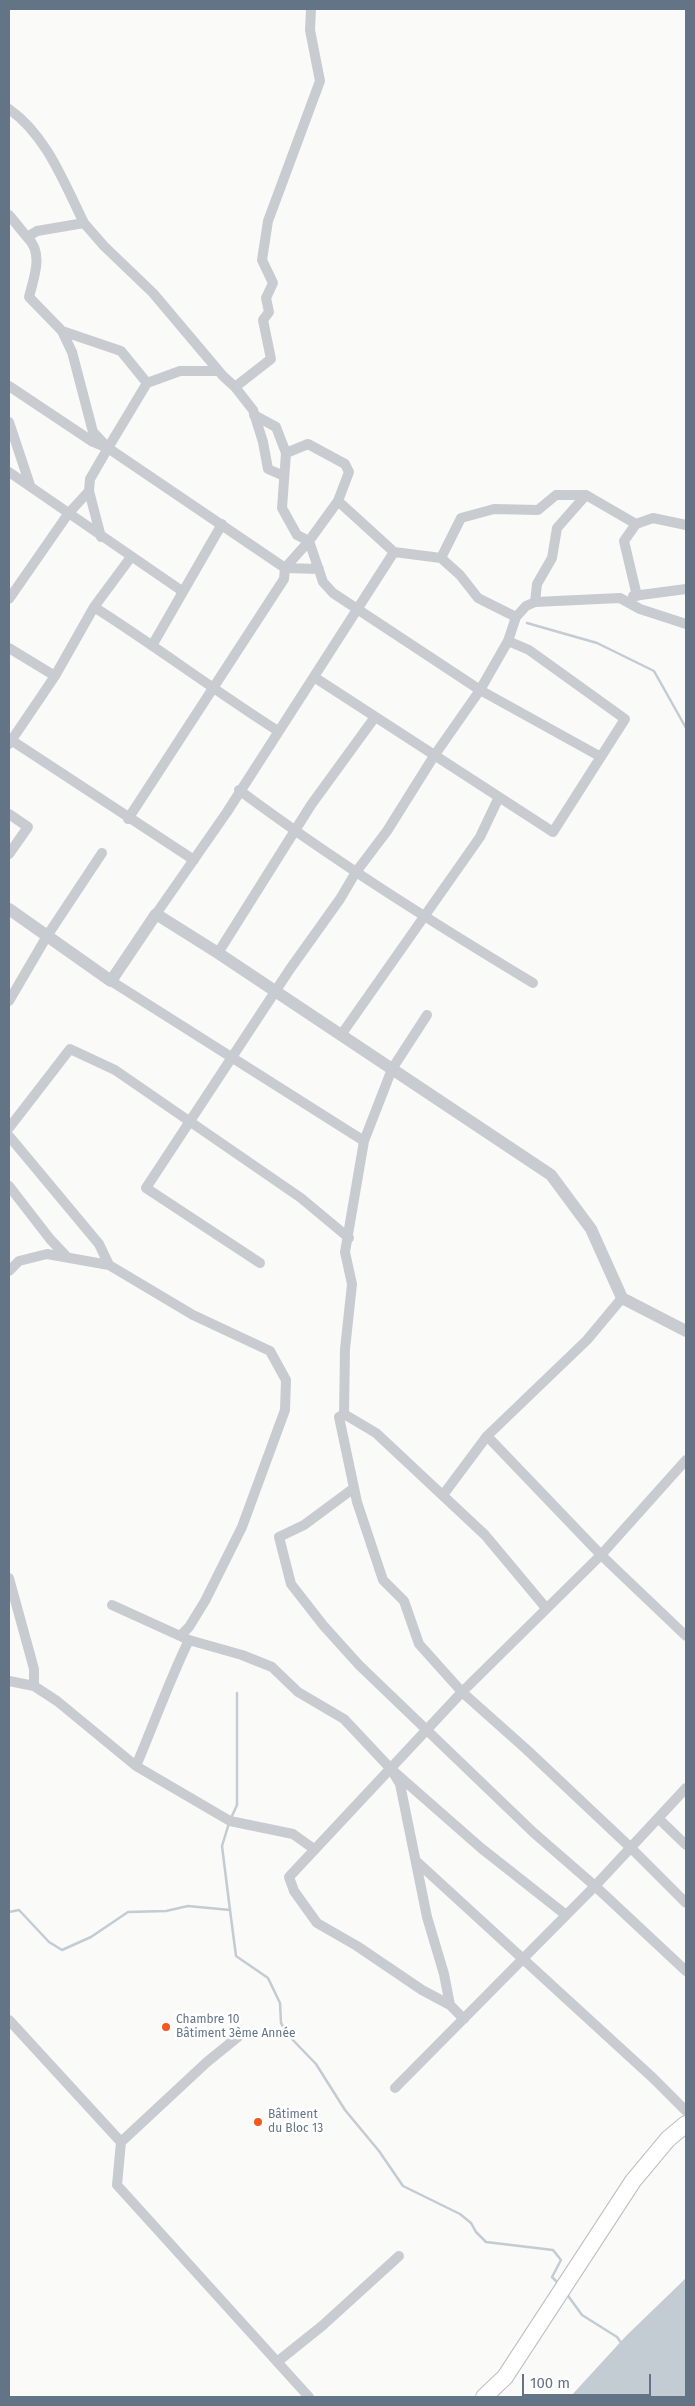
<!DOCTYPE html>
<html>
<head>
<meta charset="utf-8">
<style>
	body { margin:0 }
	#map { position:relative; width:695px; height:2406px; overflow:hidden; background:#fafaf8; font-family:"Fira Sans",sans-serif }
	canvas { display:block }
	.frame { position:absolute; inset:0; border:10px solid #627486; pointer-events:none }
	.scale { position:absolute; left:522px; top:2374px; width:129px; height:22px; box-sizing:border-box; border:2px solid #627486; border-top:0; padding-left:6px; font-size:15px; line-height:18px; white-space:nowrap; color:#627486; -webkit-text-stroke:4px #fff; paint-order:stroke }
</style>
</head>
<body>
<div id="map">
<canvas width="695" height="2406"></canvas>
<div class="frame"></div>
<div class="scale">100 m</div>
</div>
<script>
const ctx = document.querySelector('canvas').getContext('2d');
ctx.lineJoin = 'round';
function paint(path, color) {
  ctx.fillStyle = color;
  ctx.fill(path, 'evenodd');
}
function strokePath(path, color, width, dash) {
  ctx.strokeStyle = color;
  ctx.lineWidth = width;
  ctx.lineCap = dash ? 'butt' : 'round';
  ctx.setLineDash(dash || []);
  ctx.stroke(path);
}
function write(font, color, halo, rows, align = 'center') {
  ctx.font = font + ' "Fira Sans",sans-serif';
  ctx.lineWidth = 5;
  ctx.setLineDash([]);
  ctx.textBaseline = 'middle';
  ctx.strokeStyle = halo;
  ctx.fillStyle = color;
  for (const [text, x, y, turn = 0] of rows) {
    ctx.save();
    ctx.translate(x, y);
    ctx.rotate((+turn || 0) * Math.PI / 180);
    ctx.textAlign = isNaN(turn) ? turn : align;
    if (halo) ctx.strokeText(text, 0, 0);
    ctx.fillText(text, 0, 0);
    ctx.restore();
  }
}
paint(new Path2D(`
	M686,2278V2397H570L626,2336Z`), '#c2ccd2');
strokePath(new Path2D(`
	M527,623L597,643L654,671L686,728
	M231,1818L237,1805V1693
	M229,1823L222,1846L230,1910
	M9,1912L19,1910L49,1942L62,1950L91,1937L128,1912L166,1911L188,1906L230,1910L236,1956L268,1978L280,2003L281,2023L288,2035L316,2064L345,2110L379,2151L403,2186L460,2214L471,2223L476,2232L486,2242L553,2250L561,2260L552,2277L558,2283
	M566,2293L582,2315L617,2337L622,2344`), '#c2ccd2', 2.5);
const primary = new Path2D(`
	M484,2397L505,2377L633,2181L668,2139L686,2124`);
strokePath(primary, '#babfc3', 18);
strokePath(new Path2D(`
	M9,109C47,136 64,183 84,223
	M9,215L27,237L37,231L84,223L104,246L153,293L223,376L235,387L271,359L263,320L269,312L266,298L273,283L262,260L268,221L320,81L310,30L311,9
	M27,237C44,253 34,277 29,297L62,331L121,351L147,383
	M9,386L93,442L105,447
	M235,387L253,410L263,442L268,469L284,476
	M254,415L276,427L286,453L282,508L297,535L309,541L285,568L319,569
	M9,422L30,485
	M286,453L308,444L345,464L349,472L338,501L394,552L441,558L460,575L478,598L516,617
	M9,472L182,591
	M89,491L101,537
	M338,501L309,541L323,582L333,593L480,690L601,757
	M636,524L653,518L686,525
	M441,558L461,518L494,509L538,510L556,495H586L636,524L624,541L637,596
	M633,596L686,589
	M9,599L68,514L89,491L90,479L108,448L93,432L72,352L62,331
	M535,602L620,598L640,609L686,624
	M94,607C157,647 215,691 278,731
	M153,644L222,524
	M9,648L55,676
	M314,677L499,797L480,837L341,1035
	M11,740L194,860
	M9,744L55,676L94,607L131,557
	M239,790C333,860 432,922 533,983
	M499,797L553,832L625,719L529,650L508,641
	M9,814L28,827L9,854
	M128,819L284,579L285,568L108,448L147,383L180,371H218
	M156,914L227,812L394,552
	M218,953L311,805L375,717
	M111,981L364,1141
	M9,1001L47,936L102,853
	M427,1015L392,1069L364,1141L345,1252L352,1284L345,1349L344,1414L339,1417L357,1502L383,1580L404,1601L419,1644L462,1692L526,1749L631,1848L686,1903
	M9,1128L70,1049L115,1070L301,1198L349,1238
	M9,1136L99,1244L109,1265
	M9,1186L50,1239L67,1257
	M260,1263L146,1188L290,969L340,899L356,872L387,831L434,756L480,690L508,641L516,617L526,606L535,602L537,584L552,558L557,528L586,495
	M9,1271L19,1261L47,1254L109,1265L193,1315L270,1351L286,1380L285,1410L242,1527L205,1601L189,1627L180,1636
	M344,1414L376,1433L485,1535L546,1608
	M487,1436L601,1555L686,1636
	M354,1488L304,1525L279,1537L291,1584L323,1625L359,1665L534,1833L595,1886L686,1971
	M443,1495L487,1436L587,1340L622,1298
	M9,1578L34,1669V1686
	M112,1605L189,1640L242,1655L272,1667L298,1692L344,1719L391,1769L481,1848L566,1915
	M189,1640C169,1681 154,1724 136,1766L230,1821L293,1834L314,1849
	M9,1681L34,1686L57,1701L136,1766
	M394,1774L400,1784L427,1917L444,1974L450,2005L464,2019
	M658,1818L686,1845
	M416,1861L653,2078L686,2111
	M450,2005L422,1990L357,1946L317,1923L294,1891L289,1877L462,1692L601,1555L686,1460
	M9,2020L121,2142
	M239,2036L207,2062L121,2142L117,2185L309,2397
	M395,2088L595,1886L686,1788
	M277,2362L322,2326L399,2256`), '#c8ccd0', 10);
strokePath(new Path2D(`
	M9,909L111,981L156,914L218,953L551,1175L591,1229L622,1298L686,1331`), '#c8ccd0', 12);
strokePath(primary, '#fff', 16);
for (const [x, y, r, color] of [
	[166,2027,5,"#f5581d"],
	[258,2122,5,"#f5581d"]
]) {
  const dot = new Path2D();
  dot.arc(x, y, r, 0, 2 * Math.PI);
  ctx.fillStyle = color;
  ctx.fill(dot);
  strokePath(dot, '#fff', 2);
}
write('12px', '#627486', '#fff', [
	["Chambre 10",176,2020],
	["Bâtiment 3ème Année",176,2034],
	["Bâtiment",268,2115],
	["du Bloc 13",268,2129]
], 'left');
</script>
</body>
</html>
